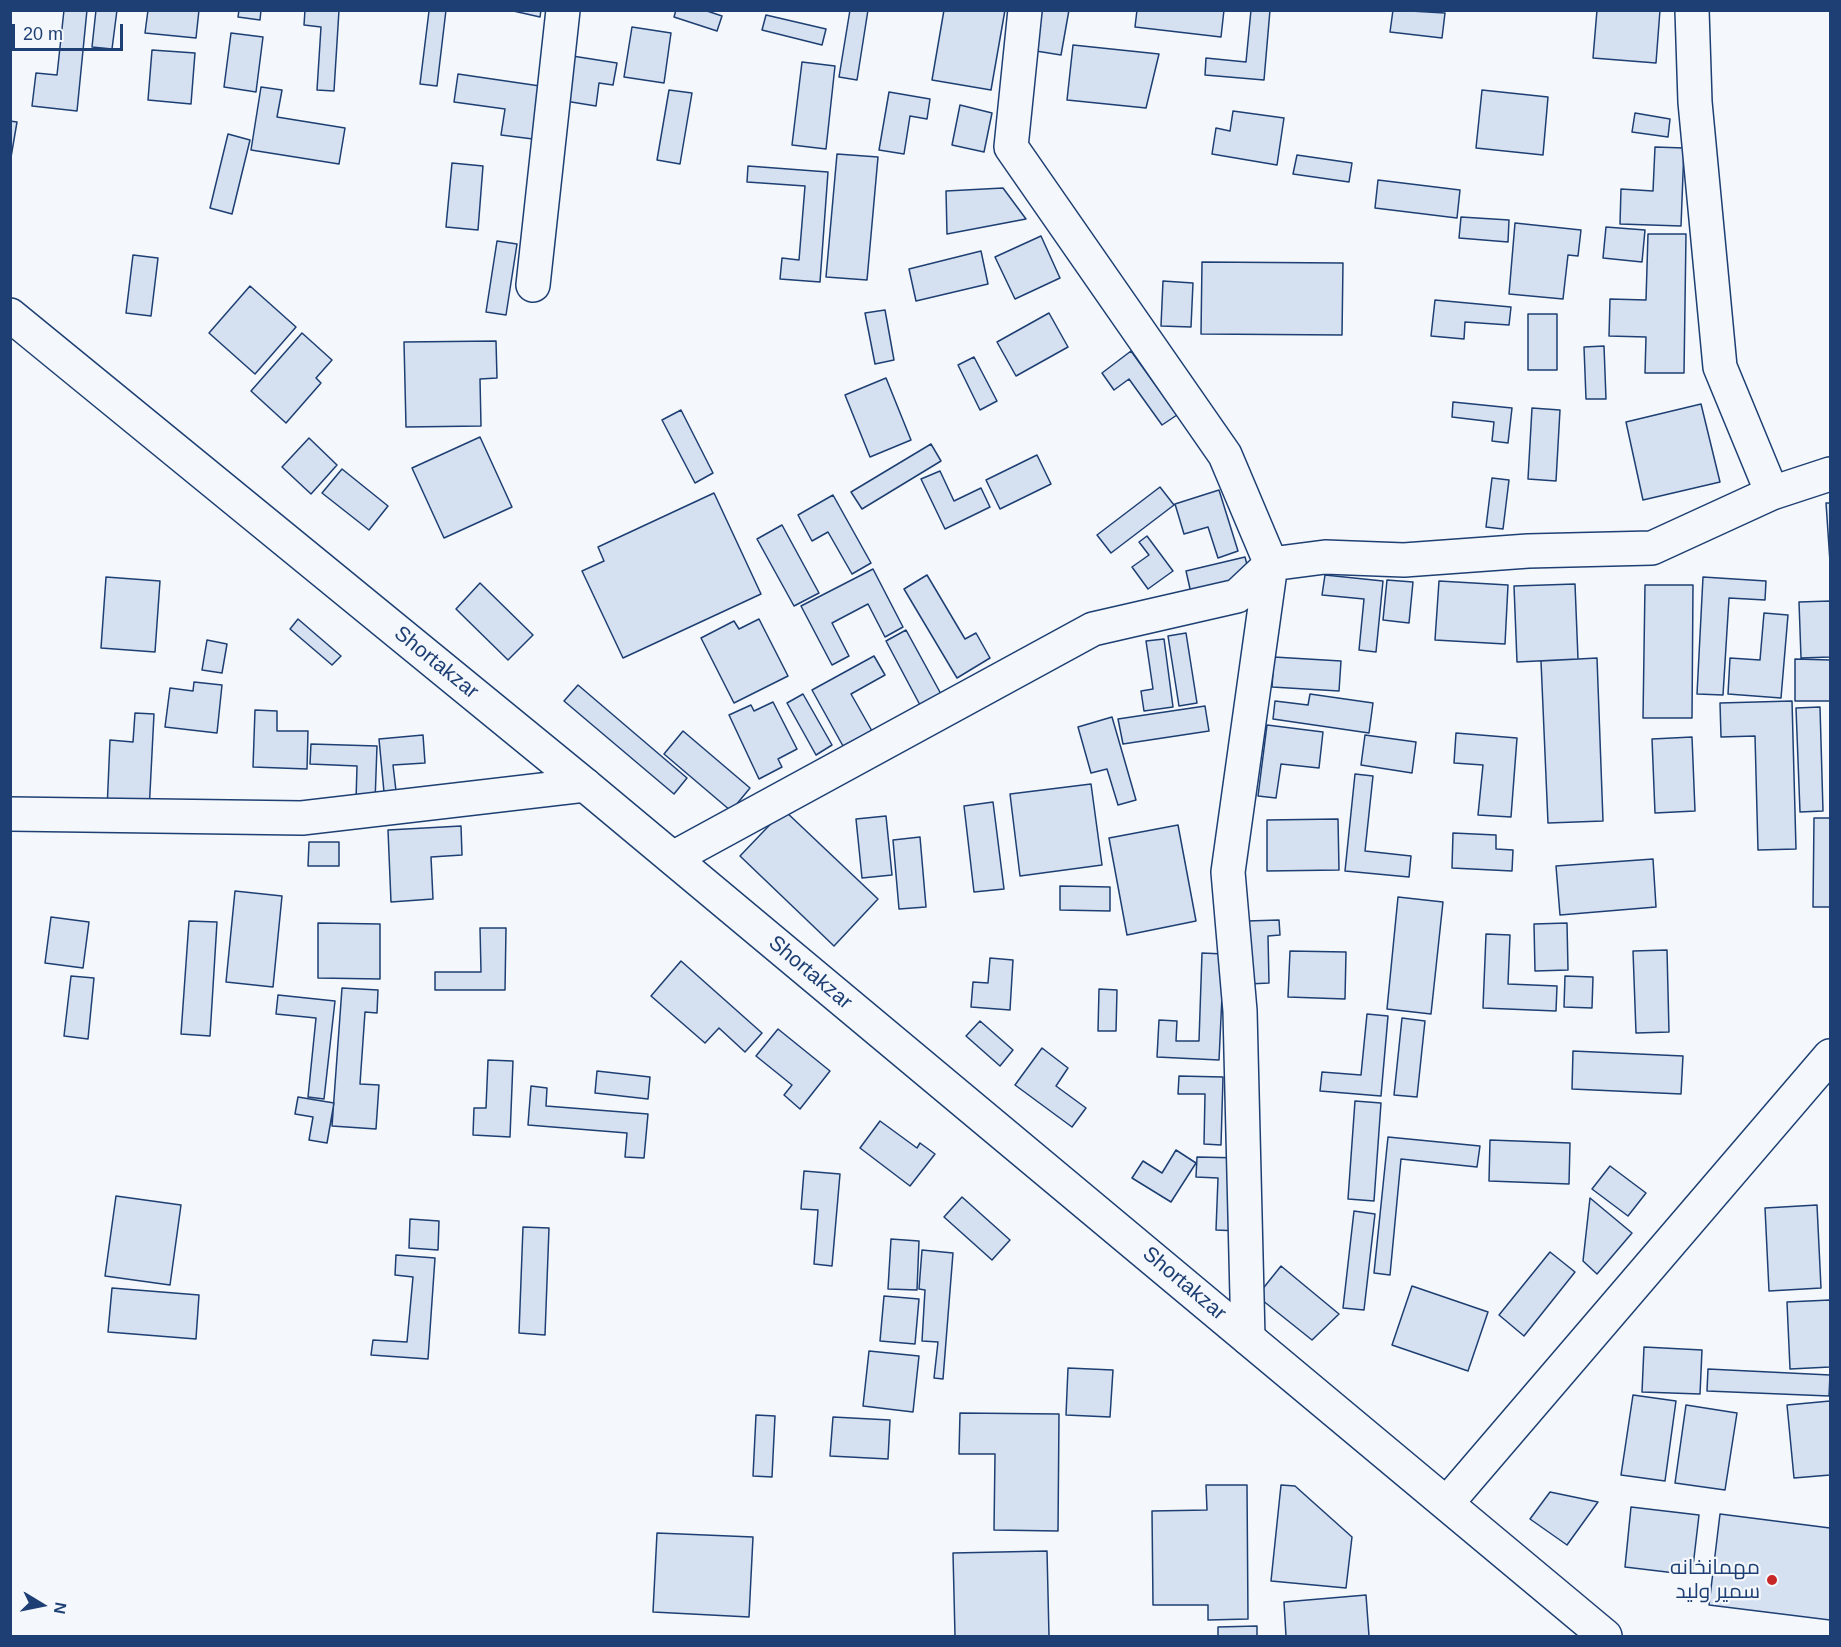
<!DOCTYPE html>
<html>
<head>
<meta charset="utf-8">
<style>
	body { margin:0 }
	#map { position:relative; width:1841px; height:1647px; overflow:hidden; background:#f4f7fb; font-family:Helvetica,sans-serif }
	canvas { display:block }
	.frame { position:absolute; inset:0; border:12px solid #1d3f73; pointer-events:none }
	.north { position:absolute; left:12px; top:1575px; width:60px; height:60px; -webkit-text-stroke:4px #f4f7fb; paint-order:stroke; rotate:100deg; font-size:16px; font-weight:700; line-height:24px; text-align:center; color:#1d3f73 }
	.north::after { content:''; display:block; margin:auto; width:21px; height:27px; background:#1d3f73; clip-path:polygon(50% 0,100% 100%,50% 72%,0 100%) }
	.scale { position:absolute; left:12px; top:24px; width:111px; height:27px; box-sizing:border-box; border:3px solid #1d3f73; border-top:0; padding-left:8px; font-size:18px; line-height:21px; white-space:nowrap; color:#1d3f73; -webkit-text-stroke:4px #f4f7fb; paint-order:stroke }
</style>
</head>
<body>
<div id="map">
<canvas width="1841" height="1647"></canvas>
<div class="frame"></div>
<div class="north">N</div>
<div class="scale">20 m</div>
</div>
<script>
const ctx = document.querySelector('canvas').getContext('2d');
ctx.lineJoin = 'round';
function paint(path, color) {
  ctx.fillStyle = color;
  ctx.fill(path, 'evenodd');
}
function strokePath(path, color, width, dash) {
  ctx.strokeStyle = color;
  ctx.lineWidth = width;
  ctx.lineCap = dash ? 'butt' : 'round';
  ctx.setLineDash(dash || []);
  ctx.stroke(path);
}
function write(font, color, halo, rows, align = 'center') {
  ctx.font = font + ' Helvetica,Cairo,sans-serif';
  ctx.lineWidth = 4.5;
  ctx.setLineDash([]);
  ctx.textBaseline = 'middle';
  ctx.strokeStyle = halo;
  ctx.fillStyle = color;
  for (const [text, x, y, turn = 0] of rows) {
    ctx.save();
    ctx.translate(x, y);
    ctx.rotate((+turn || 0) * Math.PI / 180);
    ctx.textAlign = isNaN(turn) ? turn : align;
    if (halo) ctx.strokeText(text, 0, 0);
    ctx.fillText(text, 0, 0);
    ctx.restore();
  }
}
const building = new Path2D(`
	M64,10H87L77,111L32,106L36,73L57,75Z
	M96,10H117L112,49L92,47Z
	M148,10H199L196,38L145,33Z
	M239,10H261L260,20L238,17Z
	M305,10H339L334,91L317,90L321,27L304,25Z
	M423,10H446L437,86L420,84L429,11Z
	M509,10H541L540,17Z
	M676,10H704L722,16L717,31L674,17Z
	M850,10H868L857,80L839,77Z
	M944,10H1005L991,90L932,80Z
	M1042,10H1069L1061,55L1036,51Z
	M1137,10H1224L1221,37L1135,27Z
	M1251,10H1270L1264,80L1205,75L1206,58L1246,62Z
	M1393,10L1445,13L1442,38L1390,32Z
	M1597,10H1660L1656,63L1593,58Z
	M766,15L826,29L822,45L762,30Z
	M632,27L671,33L664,83L624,77Z
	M231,33L263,37L256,92L224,87Z
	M1073,45L1159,54L1146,108L1067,100Z
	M152,50L195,53L191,104L148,100Z
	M566,55L617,63L613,85L599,83L596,106L559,100Z
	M802,62L835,66L826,149L792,145Z
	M458,74L540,86L533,139L501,135L505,109L454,102Z
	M261,87L282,90L277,117L345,128L339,164L251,150Z
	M669,90L692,93L680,164L657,160Z
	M1482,90L1548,97L1543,155L1476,148Z
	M889,92L930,99L927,119L910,116L904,154L879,150Z
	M960,105L992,113L984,152L952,145Z
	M1233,111L1284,118L1277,165L1212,154L1216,128L1230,131Z
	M1635,113L1670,119L1668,137L1632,132Z
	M10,121L17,122L10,163Z
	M228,134L250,140L232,214L210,208Z
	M1655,147L1684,148L1681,226L1620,224L1621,189L1653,191Z
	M837,154L878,157L867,280L826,277Z
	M1297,155L1352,163L1349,182L1293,174Z
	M452,163L483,166L478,230L446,227Z
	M748,166L828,172L820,282L780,279L782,258L799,260L805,186L747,182Z
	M1378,180L1460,190L1457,218L1375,208Z
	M1003,188L1026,219L947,234L946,191Z
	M1461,217L1509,220L1508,242L1459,238Z
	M1515,223L1581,230L1578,256L1568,255L1563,299L1509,294Z
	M1606,227L1645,230L1642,262L1603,258Z
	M1648,234H1686L1684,373H1645L1646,337L1609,336L1610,299L1646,300Z
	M1041,236L1060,278L1015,299L995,257Z
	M497,241L517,244L506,315L486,312Z
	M981,251L988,284L916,301L909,269Z
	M133,255L158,258L151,316L126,313Z
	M1202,262L1343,263L1342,335L1201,334Z
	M1163,281L1193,283L1191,327L1161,326Z
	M250,286L296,327L255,374L209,333Z
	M1435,300L1511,307L1509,325L1465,322L1464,339L1431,336Z
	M885,310L894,360L875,364L865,313Z
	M1049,313L1068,347L1016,376L997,342Z
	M1528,314H1557V370H1528Z
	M302,333L332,360L316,378L321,383L286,423L251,391Z
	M496,341L497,378L480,379L481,426L406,427L404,342Z
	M1604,346L1606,399H1586L1584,347Z
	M1131,351L1177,415L1162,425L1129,379L1114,390L1102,373Z
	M974,357L997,401L980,410L958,365Z
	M886,378L911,440L870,457L845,395Z
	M1453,402L1512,408L1508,443L1492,441L1494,422L1452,417Z
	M1701,404L1720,482L1643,500L1626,422Z
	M1532,408L1560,410L1556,481L1528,479Z
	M681,410L713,473L695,483L662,420Z
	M480,437L512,507L444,538L412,468Z
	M309,438L337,465L311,494L282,467Z
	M931,444L941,461L862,509L851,492Z
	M1037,455L1051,484L1000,509L986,480Z
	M342,469L388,506L369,530L322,493Z
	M940,471L954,501L981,488L990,507L945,529L921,479Z
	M1492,478L1509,480L1503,529L1486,527Z
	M1160,487L1174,505L1111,553L1097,535Z
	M1219,490L1238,551L1218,558L1208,527L1184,534L1175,504Z
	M714,493L761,594L623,658L582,571L604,561L598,547Z
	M833,495L871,563L852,574L828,532L812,541L798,515Z
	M1826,503H1830V562Z
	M782,525L819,593L794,606L757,539Z
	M1147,536L1173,571L1148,589L1132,567L1149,555L1139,542Z
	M1245,557L1251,580L1191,593L1186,571Z
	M873,569L903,627L885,637L868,604L832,623L849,656L832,665L801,606Z
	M927,575L965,639L976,633L990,658L957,678L904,589Z
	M1325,575L1383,581L1376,652L1359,650L1364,599L1322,595Z
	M106,577L160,581L155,652L101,648Z
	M1703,577L1766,581L1765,600L1729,598L1723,695L1697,694Z
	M1387,580L1413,582L1409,623L1383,620Z
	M1439,581L1508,585L1505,644L1435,640Z
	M480,583L533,635L508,660L456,609Z
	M1575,584L1578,659L1517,662L1514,586Z
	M1645,585H1693L1692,718H1643Z
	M1830,601V657L1801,658L1799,602Z
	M1764,613L1788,615L1781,698L1728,694L1730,658L1760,660Z
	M298,619L341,656L332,665L290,629Z
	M759,619L788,676L734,703L701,638L734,621L739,629Z
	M906,630L941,694L920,705L886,641Z
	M1186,633L1197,703L1179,706L1168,636Z
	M1164,639L1173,707L1144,711L1141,691L1153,689L1146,641Z
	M207,640L227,644L222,673L202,670Z
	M874,656L885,675L851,694L872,731L843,746L812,690Z
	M1274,657L1341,661L1339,691L1272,687Z
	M1597,658L1603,821L1548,823L1541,661Z
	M1795,659L1830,660V701H1795Z
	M194,682L222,685L217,733L165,727L170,688L193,691Z
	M578,685L687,778L674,794L564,701Z
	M803,694L832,745L816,755L787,703Z
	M1310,694L1373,703L1369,733L1273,719L1275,701L1308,705Z
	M1792,701L1796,849L1758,850L1755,736L1721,737L1720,703Z
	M773,702L797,749L778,759L782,767L759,779L729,715L751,705L754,711Z
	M1205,706L1209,731L1123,744L1118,719Z
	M1820,707L1823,811L1800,812L1796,708Z
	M255,710L277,711V731H308L307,769L253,767Z
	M135,713L154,714L149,812L107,810L110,740L133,742Z
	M1112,717L1136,800L1118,805L1107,769L1091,773L1078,727Z
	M1267,725L1323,732L1319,768L1281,764L1276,798L1258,796Z
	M683,731L750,788L731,811L664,754Z
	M1456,733L1517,738L1511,817L1478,815L1483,765L1454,763Z
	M423,735L425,763L393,765L396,791L384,792L379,739Z
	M1365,735L1416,742L1412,773L1361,765Z
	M1692,737L1695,811L1655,813L1652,739Z
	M311,744L377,746L375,802L356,801L357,766L310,764Z
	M1355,774L1373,776L1365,851L1411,856L1409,877L1345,871Z
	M1091,784L1102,865L1020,876L1010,794Z
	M993,802L1004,889L974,892L964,806Z
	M784,810L878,899L834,946L740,856Z
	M886,816L892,875L862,878L856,819Z
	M1814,818H1830V907H1813Z
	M1338,819L1339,870L1267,871V820Z
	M1178,825L1196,921L1127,935L1109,838Z
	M461,826L462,855L431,857L433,899L391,902L388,830Z
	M1453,833L1496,835V849L1513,850L1512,871L1452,868Z
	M920,837L926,907L899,909L893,840Z
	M309,842H339V866H308Z
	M1653,859L1656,907L1560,915L1556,866Z
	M1060,886L1110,887V911L1060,910Z
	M235,891L282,896L273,987L226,982Z
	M1398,897L1443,902L1431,1014L1387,1009Z
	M51,917L89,922L83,968L45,963Z
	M1279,920L1280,935L1268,936L1269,983L1249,984L1247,921Z
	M189,921L217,922L210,1036L181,1034Z
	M318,923L380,924V979L318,978Z
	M1567,923L1568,970L1535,971L1534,924Z
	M480,928H506L505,990H435V972H481Z
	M1486,934L1510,935L1508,984L1557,986L1556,1011L1483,1008Z
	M1667,950L1669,1032L1636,1033L1633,951Z
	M1290,951L1346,952L1345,999L1288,997Z
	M1202,953L1224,954L1219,1060L1157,1057L1159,1020L1177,1021L1176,1041H1199Z
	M990,958L1013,960L1010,1010L971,1007L973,982L988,983Z
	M681,961L762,1033L745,1052L719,1028L705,1043L651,996Z
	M71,976L94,978L88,1039L64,1036Z
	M1565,976L1593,977L1592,1008L1564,1007Z
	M342,988L378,990L377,1013L365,1012L360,1084L379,1085L376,1129L332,1126Z
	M1099,989L1117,990L1116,1031H1098Z
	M278,995L335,1001L324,1099L308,1097L316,1018L276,1014Z
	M1367,1014L1388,1016L1381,1096L1320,1091L1322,1072L1361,1075Z
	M1402,1018L1425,1021L1417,1097L1394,1095Z
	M980,1021L1013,1050L1000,1066L966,1036Z
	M778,1029L830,1071L800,1109L784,1095L792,1085L756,1056Z
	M1042,1048L1068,1068L1056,1086L1086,1108L1072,1127L1015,1085Z
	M1573,1051L1683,1056L1681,1094L1572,1089Z
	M488,1060L513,1061L510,1137L473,1135L474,1108H486Z
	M597,1071L650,1077L648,1099L595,1093Z
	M1179,1076L1223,1077L1221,1145L1204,1144L1205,1094H1178Z
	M531,1086L547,1088L546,1106L648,1114L644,1158L625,1157L627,1133L528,1125Z
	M298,1097L334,1103L327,1143L309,1140L313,1117L295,1114Z
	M1355,1101L1381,1103L1374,1201L1348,1199Z
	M880,1121L917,1148L920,1143L935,1154L910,1186L860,1148Z
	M1388,1137L1480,1146L1477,1167L1401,1159L1390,1275L1374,1273Z
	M1490,1140L1570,1143L1569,1184L1489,1181Z
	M1176,1150L1196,1163L1171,1202L1132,1178L1143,1161L1162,1173Z
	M1197,1157L1242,1158L1239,1231L1216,1230L1218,1178L1196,1177Z
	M1610,1166L1646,1193L1628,1216L1592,1189Z
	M804,1171L840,1174L832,1266L814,1264L818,1210L801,1209Z
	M116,1196L181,1205L170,1285L105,1276Z
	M962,1197L1010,1240L992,1260L944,1217Z
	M1590,1198L1632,1233L1597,1274L1583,1261Z
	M1817,1205L1821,1288L1769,1291L1765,1208Z
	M1354,1211L1375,1214L1364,1310L1343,1308Z
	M410,1219L439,1221L438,1250L409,1248Z
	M523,1227L549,1228L545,1335L519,1333Z
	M891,1239L919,1241L917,1290L888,1289Z
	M922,1250L953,1253L943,1379L934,1378L938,1342L922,1341L925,1290L919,1289Z
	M1550,1252L1575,1272L1524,1336L1499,1315Z
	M396,1255L435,1258L428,1359L371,1355L373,1340L407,1342L413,1277L395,1275Z
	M1281,1266L1339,1314L1312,1340L1257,1296Z
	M1412,1286L1488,1312L1468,1371L1392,1345Z
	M112,1288L199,1295L196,1339L108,1332Z
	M884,1296L919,1299L915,1344L880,1341Z
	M1830,1300V1367L1790,1369L1787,1302Z
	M1644,1347L1702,1350L1700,1394L1642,1392Z
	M869,1351L919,1356L913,1412L863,1406Z
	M1068,1368L1113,1370L1110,1417L1066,1415Z
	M1708,1369L1830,1375L1829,1396L1707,1391Z
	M1633,1395L1676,1401L1665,1481L1621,1475Z
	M1830,1401V1475L1794,1478L1787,1405Z
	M1686,1405L1737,1413L1725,1490L1675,1483Z
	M960,1413L1059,1414L1058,1531L994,1530L995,1454H959Z
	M756,1415L775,1416L772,1477L753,1476Z
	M833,1417L890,1420L888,1459L830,1456Z
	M1206,1485H1247L1248,1619L1208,1620V1605H1153L1152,1511L1207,1510Z
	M1281,1485L1295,1486L1352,1537L1346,1588L1271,1581Z
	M1550,1492L1598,1502L1567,1545L1530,1519Z
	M1631,1507L1699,1515L1692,1575L1625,1567Z
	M1720,1514L1830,1528V1620L1709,1605Z
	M657,1533L753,1537L749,1617L653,1612Z
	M1047,1551L1049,1636H955L953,1553Z
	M1366,1595L1369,1636H1286L1284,1602Z
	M1257,1626V1636H1218V1627Z`);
paint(building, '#d5e0f0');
strokePath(building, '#1d3f73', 1.5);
const street = new Path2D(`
	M1025,10L1011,147L1225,455L1271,564L1228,872L1240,1011L1248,1338
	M1692,10L1695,102L1720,367L1772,493
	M533,285L563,10
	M10,814L302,818L585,785
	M673,858L1093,629L1237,596L1271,564L1325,557L1404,560L1528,551L1652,548L1772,493L1830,474
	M1447,1503L1830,1056`);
const secondary = new Path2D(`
	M10,315L585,785L1605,1636`);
strokePath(street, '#1d3f73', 36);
strokePath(secondary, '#1d3f73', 36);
strokePath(street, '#f4f7fb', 33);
strokePath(secondary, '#f4f7fb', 33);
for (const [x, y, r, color] of [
	[1772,1580,6,"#c62828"]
]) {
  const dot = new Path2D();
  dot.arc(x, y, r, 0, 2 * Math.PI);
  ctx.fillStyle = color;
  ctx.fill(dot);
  strokePath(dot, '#f4f7fb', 2);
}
write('21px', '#1d3f73', '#f4f7fb', [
	["Shortakzar",436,663,39],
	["Shortakzar",810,973,40],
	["Shortakzar",1184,1284,40]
]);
write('21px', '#1d3f73', '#f4f7fb', [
	["مهمانخانه",1760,1568],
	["سمیر ولید",1760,1592]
], 'right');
</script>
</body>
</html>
